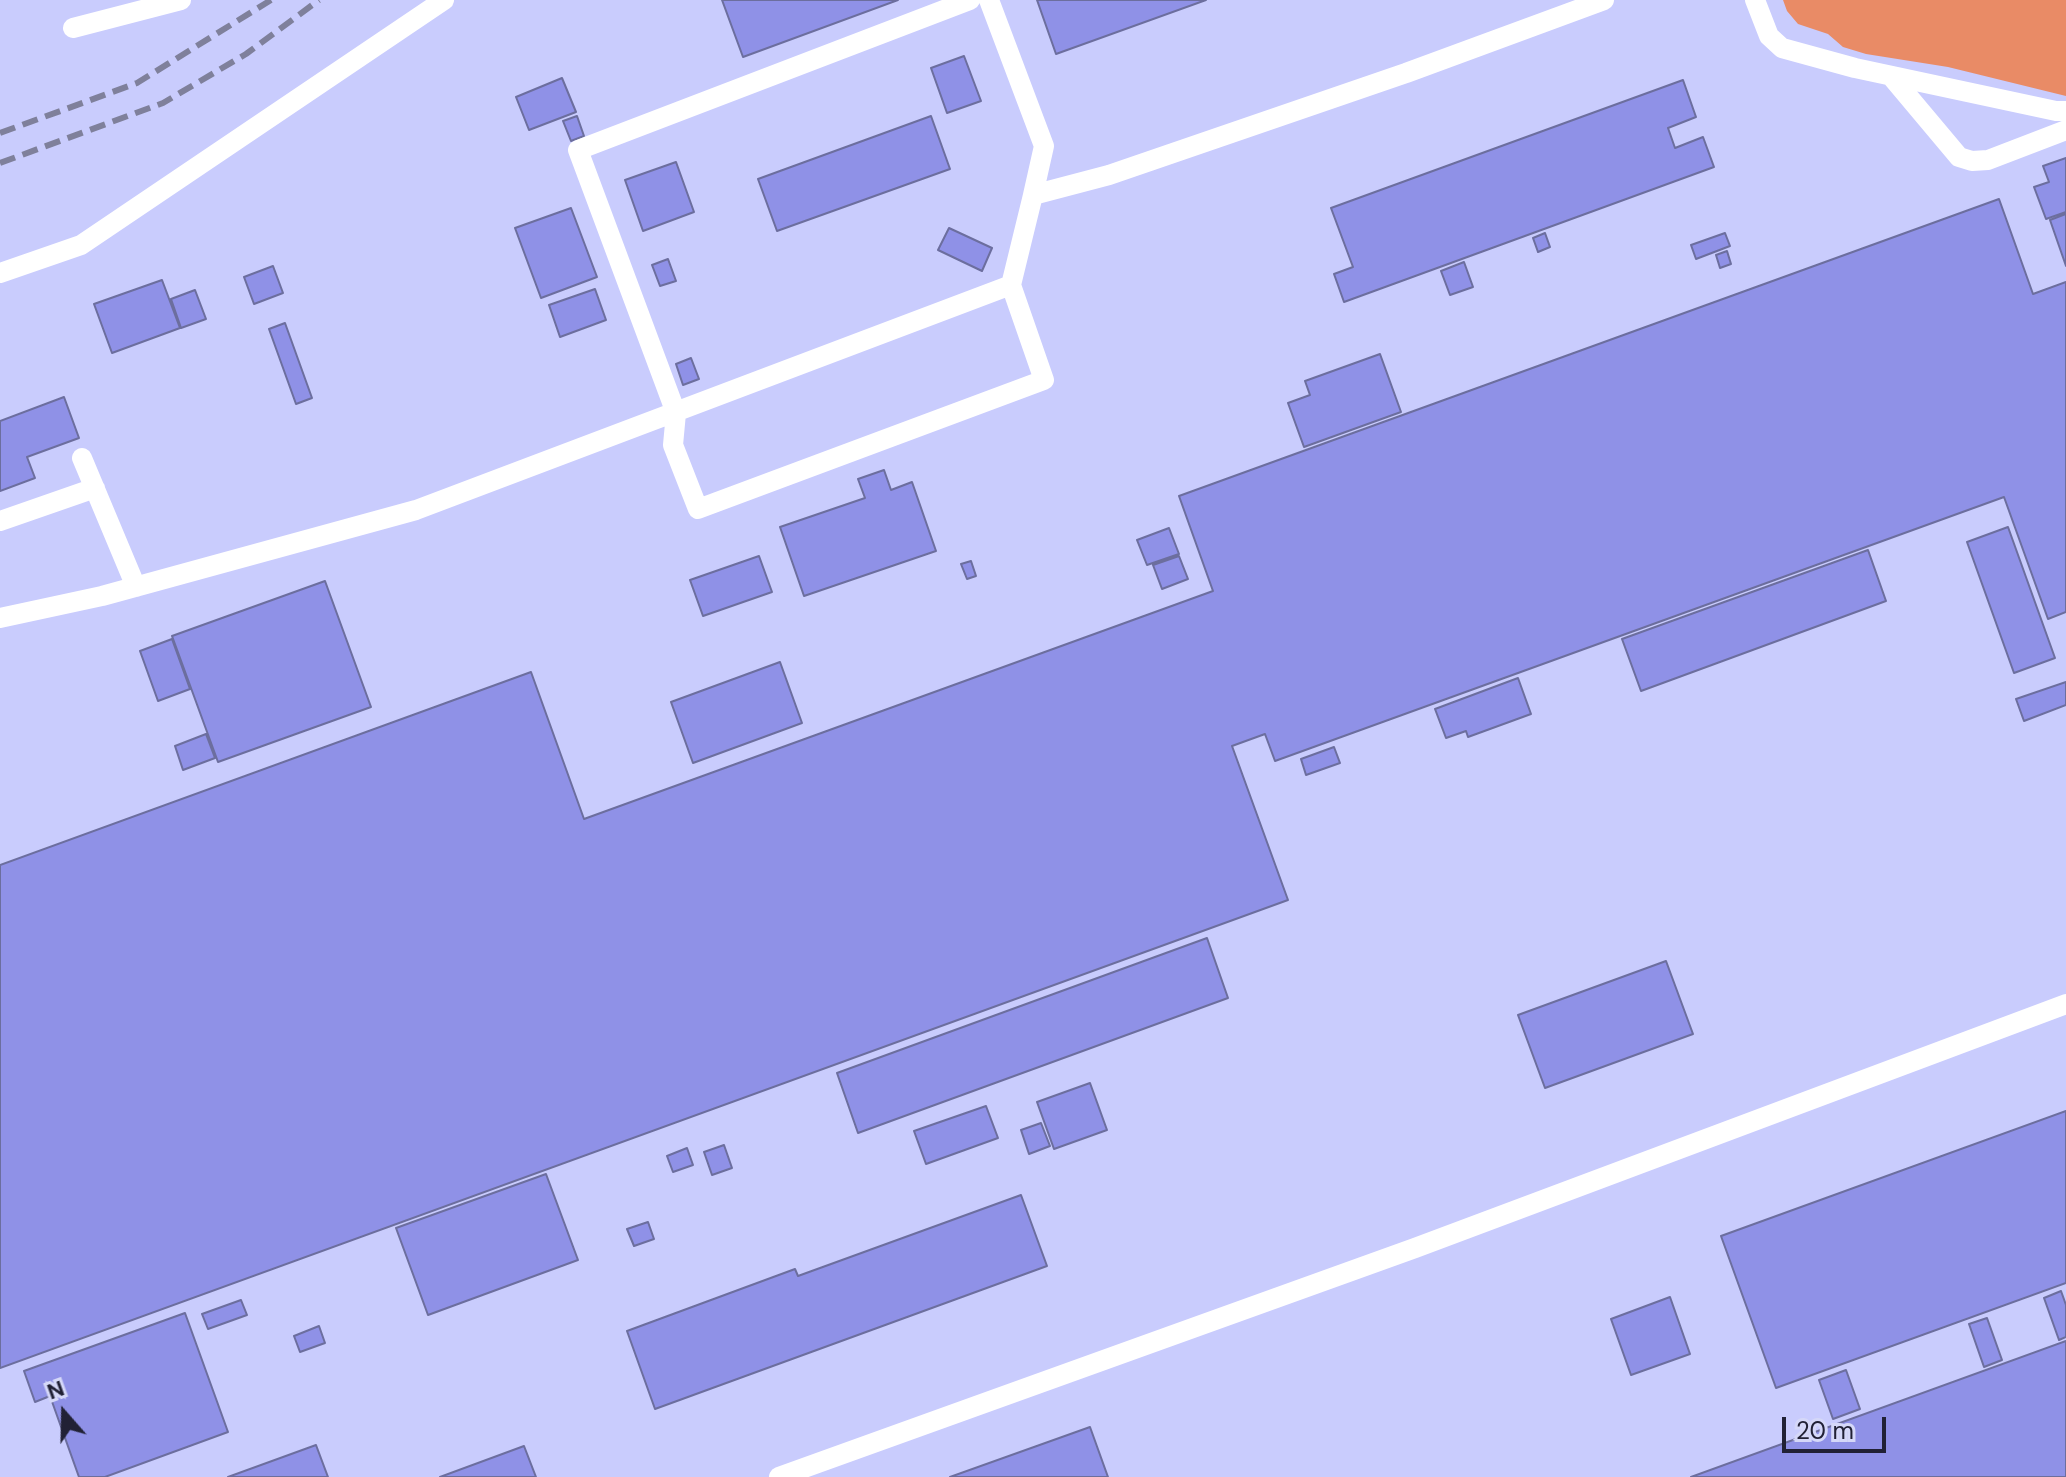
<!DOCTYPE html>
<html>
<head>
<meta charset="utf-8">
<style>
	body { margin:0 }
	#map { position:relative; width:2066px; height:1477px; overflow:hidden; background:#d5d8f8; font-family:"DM Sans",sans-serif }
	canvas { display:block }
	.north { position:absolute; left:24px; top:1373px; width:80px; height:80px; -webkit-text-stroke:6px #d5d8f8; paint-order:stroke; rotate:340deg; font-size:22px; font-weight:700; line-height:32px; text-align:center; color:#212135 }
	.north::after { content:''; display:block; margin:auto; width:28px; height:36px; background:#212135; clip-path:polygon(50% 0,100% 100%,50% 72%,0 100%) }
	.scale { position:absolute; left:1782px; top:1417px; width:104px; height:36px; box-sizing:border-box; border:4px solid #212135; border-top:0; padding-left:10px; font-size:24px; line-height:28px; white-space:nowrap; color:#212135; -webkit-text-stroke:6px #d5d8f8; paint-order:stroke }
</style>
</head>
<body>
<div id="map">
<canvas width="2066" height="1477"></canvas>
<div class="north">N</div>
<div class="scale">20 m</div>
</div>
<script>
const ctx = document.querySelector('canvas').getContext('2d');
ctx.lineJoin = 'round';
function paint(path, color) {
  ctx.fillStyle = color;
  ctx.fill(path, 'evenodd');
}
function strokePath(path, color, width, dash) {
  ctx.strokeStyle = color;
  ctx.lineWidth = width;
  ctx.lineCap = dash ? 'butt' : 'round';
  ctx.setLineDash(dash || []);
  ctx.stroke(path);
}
paint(new Path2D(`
	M0,0H2066V1477H0Z`), '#c9ccfd');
paint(new Path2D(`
	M1783,0H2066V96L1948,67L1866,54L1843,47L1828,34L1798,24L1787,11Z`), '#e98b66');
const building = new Path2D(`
	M722,0H898L743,57Z
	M1037,0H1206L1056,54Z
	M964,56L981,101L947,113L931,68Z
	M562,78L576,112L529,130L516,97Z
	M1683,80L1696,117L1668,128L1675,148L1703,137L1714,167L1344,302L1334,274L1353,267L1331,208Z
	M577,116L584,136L571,141L563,121Z
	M931,116L950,169L777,231L758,179Z
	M2066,158V212L2046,219L2034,187L2049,182L2043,166Z
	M676,162L694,212L643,231L625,180Z
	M1999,199L2033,294L2066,282V612L2048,619L2004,497L1275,761L1265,734L1232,746L1288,900L0,1368V865L531,672L584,819L1213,591L1179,496Z
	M571,208L597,277L541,298L515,228Z
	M2066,214V266L2050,220Z
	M949,228L992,248L982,271L938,250Z
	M1545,233L1550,247L1538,252L1533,238Z
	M1725,233L1730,246L1696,259L1691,245Z
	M1727,251L1731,264L1720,268L1716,255Z
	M668,259L676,281L660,286L652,265Z
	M1464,262L1473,287L1450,295L1441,271Z
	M273,266L283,293L254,304L244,277Z
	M162,280L180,328L112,353L94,304Z
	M595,289L606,320L560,337L549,305Z
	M195,290L206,319L181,328L171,299Z
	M285,323L312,398L296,404L269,329Z
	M1380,354L1401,412L1304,447L1288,403L1310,395L1305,381Z
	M691,358L699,379L683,385L676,364Z
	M64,397L79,438L27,457L35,478L0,491V421Z
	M884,470L891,490L912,482L936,551L804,596L780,527L865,498L858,479Z
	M2008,527L2055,658L2014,673L1967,542Z
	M1169,528L1179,554L1147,565L1137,540Z
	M1868,550L1886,601L1641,691L1622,639Z
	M759,556L772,592L703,616L690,580Z
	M1179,556L1188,579L1162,589L1153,565Z
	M971,561L976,576L967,579L961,564Z
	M325,581L371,707L218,762L172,636Z
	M172,639L190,689L158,701L140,651Z
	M780,662L802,723L693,763L671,702Z
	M1518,678L1531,714L1468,737L1466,731L1446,738L1435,709Z
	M2066,682V705L2024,721L2016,699Z
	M206,734L215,758L183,770L175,746Z
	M1334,747L1340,763L1306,775L1301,759Z
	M1207,938L1228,998L858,1133L837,1073Z
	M1666,961L1693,1034L1545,1088L1518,1015Z
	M1090,1083L1107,1130L1054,1149L1037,1102Z
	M986,1106L998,1138L926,1164L914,1131Z
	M2066,1111V1283L1776,1388L1721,1236Z
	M1041,1123L1050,1146L1029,1154L1021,1130Z
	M724,1145L732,1168L712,1175L704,1152Z
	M687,1148L693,1165L673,1172L667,1156Z
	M546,1174L578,1260L428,1315L396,1228Z
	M1021,1195L1047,1266L655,1409L627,1331L795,1269L798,1276Z
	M648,1222L654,1239L634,1246L627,1229Z
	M2061,1291L2066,1305V1337L2059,1340L2044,1298Z
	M1670,1297L1690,1354L1631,1375L1611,1319Z
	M241,1300L247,1315L208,1329L202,1314Z
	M185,1313L228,1432L105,1477H79L50,1396L35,1402L24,1371Z
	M1987,1318L2002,1360L1984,1367L1969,1324Z
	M319,1326L325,1343L300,1352L294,1336Z
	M2066,1341V1477H1691Z
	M1846,1370L1860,1409L1833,1419L1819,1380Z
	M1090,1427L1108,1477H950Z
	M316,1445L328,1477H228Z
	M524,1446L536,1477H440Z`);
paint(building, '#8f91e7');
strokePath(building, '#6c6e9e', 2);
strokePath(new Path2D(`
	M970,0L578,150L676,413L673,445L698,509L1044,380L1011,285
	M989,0L1044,146L1033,195
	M1755,0L1769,36L1782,48L1855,68L2056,111H2066
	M73,28L181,0
	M1891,76L1959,157L1972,161L1988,160L2066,130
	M0,273L81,245L444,0
	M82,458L136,587
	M0,521L95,488
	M0,618L102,596L416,510L1011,285L1033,195L1109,175L1406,73L1604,0
	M779,1477L1415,1248L2066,1004`), '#fff', 20);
strokePath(new Path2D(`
	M0,133L137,83L271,0
	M0,163L163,103L246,54L319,0`), '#7f809b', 6, [16, 8]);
</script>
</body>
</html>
